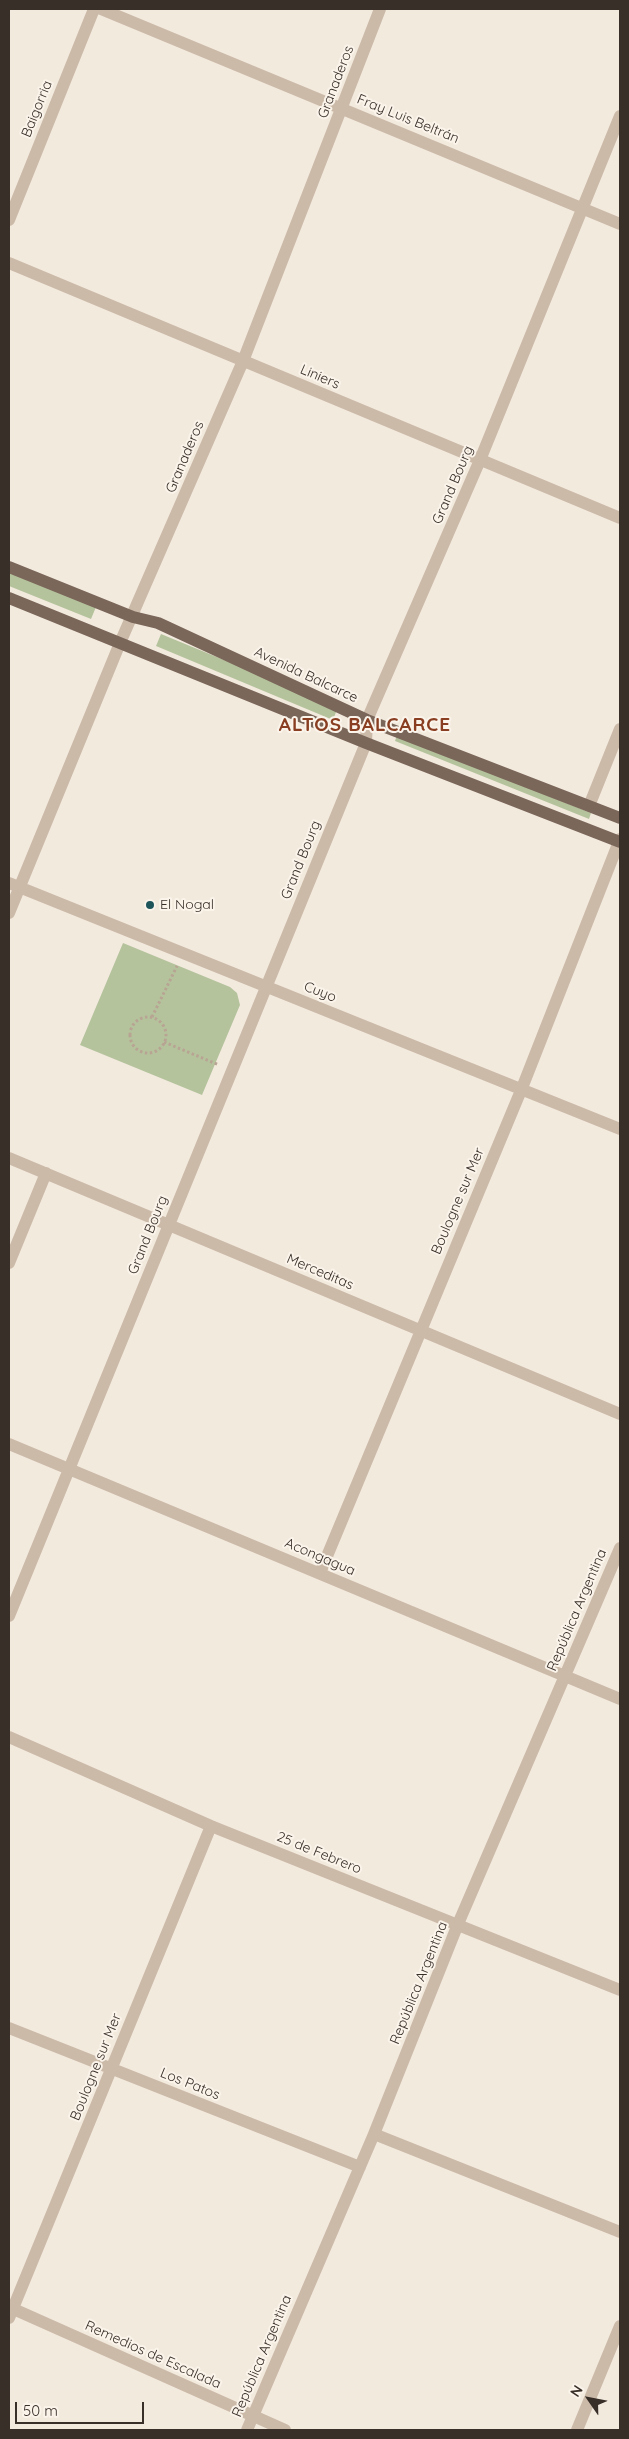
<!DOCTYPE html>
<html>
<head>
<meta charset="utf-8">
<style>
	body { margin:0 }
	#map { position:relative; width:629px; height:2439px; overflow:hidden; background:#f3eade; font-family:Quicksand,sans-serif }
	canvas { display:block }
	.frame { position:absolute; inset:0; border:10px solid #392f29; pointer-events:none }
	.north { position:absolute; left:564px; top:2374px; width:50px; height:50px; -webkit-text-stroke:4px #faf4eb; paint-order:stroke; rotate:303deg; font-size:14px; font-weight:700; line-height:20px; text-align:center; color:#392f29 }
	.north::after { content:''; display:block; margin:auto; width:18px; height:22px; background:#392f29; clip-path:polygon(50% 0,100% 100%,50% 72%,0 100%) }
	.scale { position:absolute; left:15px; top:2402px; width:129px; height:22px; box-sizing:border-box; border:2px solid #392f29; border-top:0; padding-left:6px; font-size:15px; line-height:18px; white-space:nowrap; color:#392f29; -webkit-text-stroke:4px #faf4eb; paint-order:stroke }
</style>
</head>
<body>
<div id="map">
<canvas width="629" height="2439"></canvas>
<div class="frame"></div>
<div class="north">N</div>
<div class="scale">50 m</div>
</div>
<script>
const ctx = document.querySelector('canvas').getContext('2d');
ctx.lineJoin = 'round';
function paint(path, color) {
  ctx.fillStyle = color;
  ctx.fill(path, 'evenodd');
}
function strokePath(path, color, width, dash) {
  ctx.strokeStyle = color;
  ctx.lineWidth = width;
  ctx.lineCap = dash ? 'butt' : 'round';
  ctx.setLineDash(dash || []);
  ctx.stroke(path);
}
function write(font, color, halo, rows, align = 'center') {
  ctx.font = font + ' Quicksand,sans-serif';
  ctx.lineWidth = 4;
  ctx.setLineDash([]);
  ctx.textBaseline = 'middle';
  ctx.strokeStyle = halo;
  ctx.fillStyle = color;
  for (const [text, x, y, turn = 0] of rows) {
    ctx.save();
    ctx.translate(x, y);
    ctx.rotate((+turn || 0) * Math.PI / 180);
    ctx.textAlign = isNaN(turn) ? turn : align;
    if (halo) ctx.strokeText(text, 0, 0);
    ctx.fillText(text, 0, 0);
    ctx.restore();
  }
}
paint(new Path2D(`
	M9,571L96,607L91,619L9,586Z
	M161,634L338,707L333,720L156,646Z
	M397,735L591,813L589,819L395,741Z
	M123,943L230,987L237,993L240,1005L202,1095L80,1045Z`), '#b5c39d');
strokePath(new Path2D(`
	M152,1017L177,966
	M130 1035a18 18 0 1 1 36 0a18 18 0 1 1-36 0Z
	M164,1042L219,1065`), '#b8a493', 3, [2.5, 2.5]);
strokePath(new Path2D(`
	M101,9L620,224
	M9,220L94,9
	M9,263L620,518
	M589,806L620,729
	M9,883L620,1129
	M9,913L120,643L243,361L380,9
	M9,1158L620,1414
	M9,1263L46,1173
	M9,1444L620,1699
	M320,1573L522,1088L620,839
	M9,1616L366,743L367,720L480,460L620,116
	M9,1737L211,1826L620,1990
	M9,2028L360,2167
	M374,2134L620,2232
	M9,2307L285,2430
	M9,2318L211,1826
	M247,2430L374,2134L458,1924L620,1548
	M577,2430L620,2326`), '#ccbaa9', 12);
strokePath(new Path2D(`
	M9,567L133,617L158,623L367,720L620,818
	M9,598L366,743L620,842`), '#7b665a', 12);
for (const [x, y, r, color] of [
	[150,905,5,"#1e555b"]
]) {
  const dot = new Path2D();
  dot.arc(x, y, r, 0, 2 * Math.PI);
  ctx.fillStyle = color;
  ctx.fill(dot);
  strokePath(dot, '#faf4eb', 2);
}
write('14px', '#392f29', '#faf4eb', [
	["Granaderos",336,82,-69],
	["Baigorria",37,109,-68],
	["Fray Luis Beltrán",408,119,22],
	["Liniers",320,377,23],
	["Granaderos",185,457,-67],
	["Grand Bourg",453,485,-67],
	["Avenida Balcarce",306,675,25],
	["Grand Bourg",301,860,-68],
	["Cuyo",320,992,21],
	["Boulogne sur Mer",458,1201,-67],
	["Grand Bourg",148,1235,-68],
	["Merceditas",320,1272,23],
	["Acongagua",320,1557,23],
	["República Argentina",577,1610,-67],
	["25 de Febrero",319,1853,22],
	["República Argentina",419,1983,-68],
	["Boulogne sur Mer",96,2067,-68],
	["Los Patos",190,2084,22],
	["Remedios de Escalada",153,2355,24],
	["República Argentina",262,2356,-67]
]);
write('14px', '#392f29', '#faf4eb', [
	["El Nogal",160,905]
], 'left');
ctx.letterSpacing = '1px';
write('bold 19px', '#893e21', '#faf4eb', [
	["ALTOS BALCARCE",365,725]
]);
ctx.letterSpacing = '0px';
</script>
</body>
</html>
